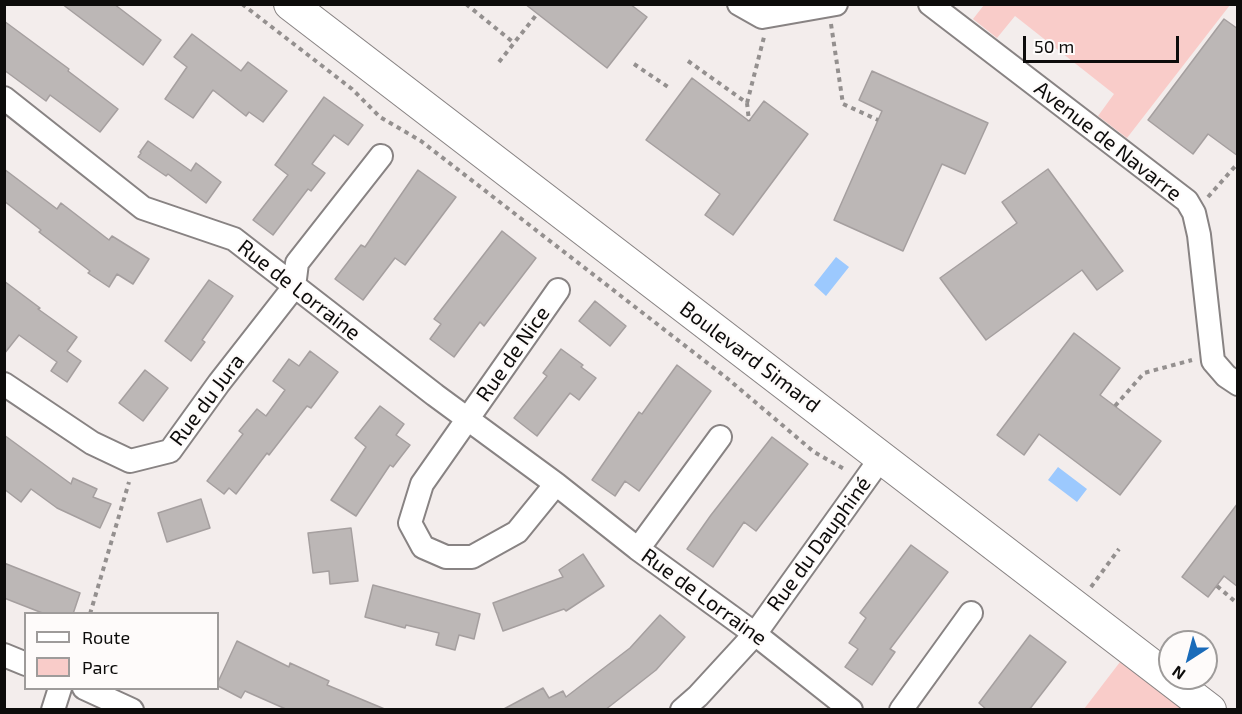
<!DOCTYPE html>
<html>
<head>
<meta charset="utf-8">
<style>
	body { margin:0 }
	#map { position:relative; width:1242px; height:714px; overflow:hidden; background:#f3edec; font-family:"Exo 2",sans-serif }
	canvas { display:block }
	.frame { position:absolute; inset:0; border:6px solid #0d0c0b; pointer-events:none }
	.legend { position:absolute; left:24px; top:612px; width:195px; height:78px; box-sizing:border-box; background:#fefbfa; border:2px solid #9e9b9a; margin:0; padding:8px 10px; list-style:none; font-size:18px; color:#0d0c0b }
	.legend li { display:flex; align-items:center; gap:12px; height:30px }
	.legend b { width:30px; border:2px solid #9e9b9a }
	.north { position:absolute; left:1158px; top:630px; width:60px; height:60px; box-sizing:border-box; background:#fefbfa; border:2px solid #9e9b9a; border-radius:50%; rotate:216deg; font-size:16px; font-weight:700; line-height:24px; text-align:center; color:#0d0c0b }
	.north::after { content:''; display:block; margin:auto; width:21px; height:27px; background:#1a6bb9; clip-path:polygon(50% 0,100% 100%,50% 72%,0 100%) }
	.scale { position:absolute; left:1023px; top:36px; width:156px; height:27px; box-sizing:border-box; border:3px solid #0d0c0b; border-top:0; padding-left:8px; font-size:18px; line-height:21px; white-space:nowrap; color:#0d0c0b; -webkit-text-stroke:4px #fefbfa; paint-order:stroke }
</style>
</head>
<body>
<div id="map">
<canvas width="1242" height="714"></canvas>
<div class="frame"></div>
<ul class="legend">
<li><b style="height:8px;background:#fff"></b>Route</li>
<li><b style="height:16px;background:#f9ccc9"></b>Parc</li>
</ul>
<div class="north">N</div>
<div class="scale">50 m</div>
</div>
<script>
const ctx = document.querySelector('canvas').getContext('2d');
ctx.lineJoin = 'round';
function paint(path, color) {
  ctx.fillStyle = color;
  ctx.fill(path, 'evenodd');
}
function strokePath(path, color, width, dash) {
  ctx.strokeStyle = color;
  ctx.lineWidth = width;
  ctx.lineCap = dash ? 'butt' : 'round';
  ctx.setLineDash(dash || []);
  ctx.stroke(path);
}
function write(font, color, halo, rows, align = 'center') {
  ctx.font = font + ' "Exo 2",sans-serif';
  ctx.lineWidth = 4.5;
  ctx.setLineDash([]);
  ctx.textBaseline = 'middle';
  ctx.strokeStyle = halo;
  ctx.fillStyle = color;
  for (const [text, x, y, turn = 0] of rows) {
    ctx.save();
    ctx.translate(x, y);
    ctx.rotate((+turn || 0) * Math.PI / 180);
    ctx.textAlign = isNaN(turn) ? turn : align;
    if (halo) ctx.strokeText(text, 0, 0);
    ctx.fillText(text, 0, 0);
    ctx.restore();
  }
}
paint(new Path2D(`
	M984,5V4L1230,5L1127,138L1098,116L1114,94L1015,16L997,38L973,19Z
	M1120,662L1182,709H1084Z`), '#f9ccc9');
paint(new Path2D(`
	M836,257L849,267L826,296L814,285Z
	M1058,467L1087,489L1077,502L1048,480Z`), '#9cc9fe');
const building = new Path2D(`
	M62,4H114L161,40L143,65Z
	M525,4H630L647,17L607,68Z
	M1224,19L1238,29V156L1208,134L1193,154L1148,120Z
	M4,21L69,69L68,71L118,109L100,132L50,95L46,101L4,70Z
	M192,34L241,71L248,62L287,91L263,122L249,112L246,116L213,90L193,118L165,99L187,67L174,57Z
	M872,71L988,123L965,174L942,164L903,251L834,220L882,111L859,100Z
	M692,78L749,121L764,101L808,134L733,235L705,215L720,194L646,140Z
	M324,97L363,125L348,145L334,135L312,164L325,173L311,191L308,189L273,235L253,220L288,175L275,165Z
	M148,141L191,171L196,163L221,182L206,203L168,174L166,176L138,157L141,153L140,152Z
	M4,169L57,209L61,203L109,240L112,236L149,259L133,284L117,274L109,287L88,273L90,271L39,232L41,230L4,201Z
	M1048,169L1123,271L1097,290L1082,270L986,340L940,278L1017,223L1002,202Z
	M418,170L456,197L405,265L395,258L363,300L335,279L361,245L365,247Z
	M502,231L536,258L484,326L480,322L454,357L430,339L441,324L434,319Z
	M209,280L233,296L202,340L205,342L191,361L165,341Z
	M4,281L40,308L38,309L77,337L67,351L81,361L67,382L51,371L57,362L19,335L4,354Z
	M595,301L626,326L610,346L579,321Z
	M1074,333L1120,368L1100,395L1161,441L1120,495L1039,434L1024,455L997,435Z
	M561,349L583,365L581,367L596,378L579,400L570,393L537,436L514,418L547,376L543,373Z
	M310,351L338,372L311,408L307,406L269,455L267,453L236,494L229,488L224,494L207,481L243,434L239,431L257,409L266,416L285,390L273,381L289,359L299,366Z
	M677,365L711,391L639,491L625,481L615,496L592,480L639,412L642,414Z
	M145,370L168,388L143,421L119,403Z
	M380,406L404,424L396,435L410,445L393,467L390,465L356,516L331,500L366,447L355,438Z
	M4,435L71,484L73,478L97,489L93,497L111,504L100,528L57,508L31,489L21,502L4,489Z
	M772,437L808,464L756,531L744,522L713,567L687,549L711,515Z
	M201,499L210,528L167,542L158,513Z
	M1238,503V587L1224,576L1208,597L1182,577Z
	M351,528L358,581L330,584L329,571L313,573L308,533Z
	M911,545L948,572L890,649L895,652L872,685L845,667L858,649L849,643L866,618L860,613Z
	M583,554L604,586L566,611L564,609L503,631L493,603L563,577L559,570Z
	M4,563L80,593L73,614H45L4,598Z
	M373,585L480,614L474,639L459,635L455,650L436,645L439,633L406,625L405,628L365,617Z
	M660,615L685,637L656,670L605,710H502L543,688L549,698L563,691L566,697L630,648Z
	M1030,635L1066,662L1029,710H987L979,703Z
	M237,641L289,667L290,663L329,681L327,685L387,710H288L245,691L241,698L218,686V682Z`);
paint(building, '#bcb7b6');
strokePath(building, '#a59f9f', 1.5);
const street = new Path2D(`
	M739,4L762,17L836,4
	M930,4L1187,201L1194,213L1199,235L1213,361L1226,376L1238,384
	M4,98L143,208L234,239L435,395L556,484L638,549L755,634L851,710
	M4,384L92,443L130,461L170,451L219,383L294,287L297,263L381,156
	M556,484L517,532L472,557H446L423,547L410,523L422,484L558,290
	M638,549L720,437
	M4,655L26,664
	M84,688L132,710
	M53,710L60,688
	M682,710L698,696L755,634L881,458
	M901,710L971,613`);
const secondary = new Path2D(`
	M290,4L1210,710`);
strokePath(street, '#888383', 26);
strokePath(secondary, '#888383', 34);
strokePath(new Path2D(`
	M242,4L352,89L380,117L421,141L728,379L814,452L846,470
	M466,4L514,43
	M831,24L843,104L878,120
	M688,61L747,103L749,121
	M499,62L537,14
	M634,64L668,87
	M747,103L764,37
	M1208,197L1238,163
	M1115,406L1144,373L1192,360
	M1217,586L1238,604
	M1091,587L1119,549
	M90,614L129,482
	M1104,710H1107`), '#94908f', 4, [4.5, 4.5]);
strokePath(street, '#fff', 22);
strokePath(secondary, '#fff', 32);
write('21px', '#0d0c0b', '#fefbfa', [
	["Avenue de Navarre",1108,141,38],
	["Rue de Lorraine",299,290,38],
	["Rue de Nice",513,354,-55],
	["Boulevard Simard",750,357,37],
	["Rue du Jura",207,400,-53],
	["Rue du Dauphiné",819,544,-54],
	["Rue de Lorraine",704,597,36]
]);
</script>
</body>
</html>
